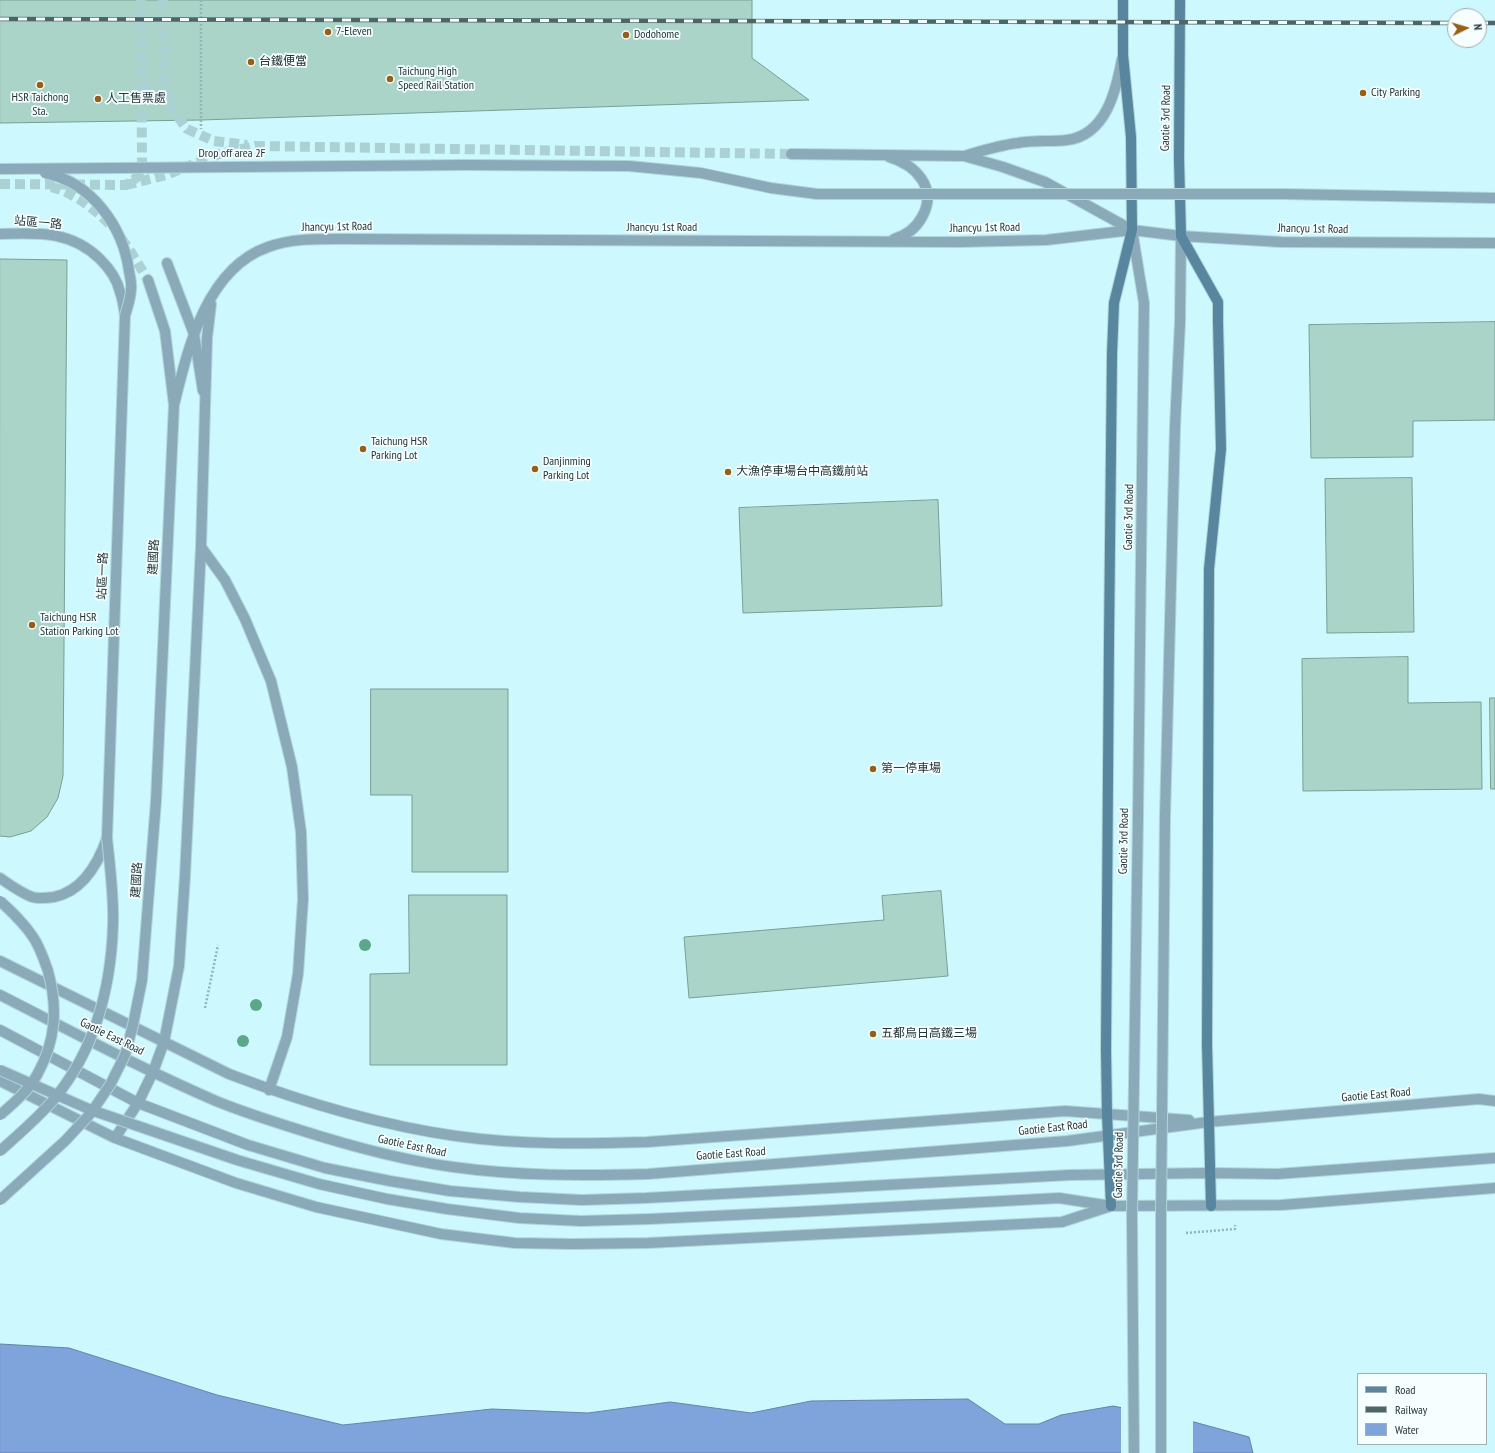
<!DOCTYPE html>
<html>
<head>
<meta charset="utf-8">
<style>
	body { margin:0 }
	#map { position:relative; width:1495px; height:1453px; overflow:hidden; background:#cdf8fd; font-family:"PT Sans Narrow",sans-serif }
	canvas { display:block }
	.legend { position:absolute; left:1357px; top:1373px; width:130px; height:72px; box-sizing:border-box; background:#f6feff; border:1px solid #a2aeaf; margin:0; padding:5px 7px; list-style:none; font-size:12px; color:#243537 }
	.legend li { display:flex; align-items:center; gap:8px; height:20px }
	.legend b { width:20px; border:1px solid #a2aeaf }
	.north { position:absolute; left:1447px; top:8px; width:40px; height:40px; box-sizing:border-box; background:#f6feff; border:1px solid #a2aeaf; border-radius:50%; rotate:85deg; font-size:11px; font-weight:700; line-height:16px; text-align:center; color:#243537 }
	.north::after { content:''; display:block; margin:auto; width:14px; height:18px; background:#955f16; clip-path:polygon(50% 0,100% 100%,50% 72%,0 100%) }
</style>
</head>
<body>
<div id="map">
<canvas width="1495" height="1453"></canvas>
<ul class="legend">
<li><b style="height:5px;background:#58869e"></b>Road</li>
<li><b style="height:5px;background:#4e6568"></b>Railway</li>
<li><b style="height:11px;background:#7fa4dc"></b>Water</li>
</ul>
<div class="north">N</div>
</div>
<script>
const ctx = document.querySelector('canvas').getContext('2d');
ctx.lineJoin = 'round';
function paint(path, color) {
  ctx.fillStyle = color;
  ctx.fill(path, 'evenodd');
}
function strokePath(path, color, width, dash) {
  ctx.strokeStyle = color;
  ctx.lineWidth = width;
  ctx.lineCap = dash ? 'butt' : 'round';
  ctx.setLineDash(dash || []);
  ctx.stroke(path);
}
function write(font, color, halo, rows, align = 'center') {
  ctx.font = font + ' "PT Sans Narrow","Noto Sans TC",sans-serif';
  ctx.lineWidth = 3.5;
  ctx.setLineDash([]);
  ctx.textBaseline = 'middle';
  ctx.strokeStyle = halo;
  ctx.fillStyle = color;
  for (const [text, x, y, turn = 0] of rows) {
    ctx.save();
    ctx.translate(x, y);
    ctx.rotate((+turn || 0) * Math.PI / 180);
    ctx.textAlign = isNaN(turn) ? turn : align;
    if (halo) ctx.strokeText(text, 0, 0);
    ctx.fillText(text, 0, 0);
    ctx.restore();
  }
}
const water = new Path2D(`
	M0,1344L69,1348L217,1395L343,1425L492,1409L588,1413L670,1402L751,1413L811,1401L968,1399L1005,1424H1039L1061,1415L1113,1406L1194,1422L1249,1437L1253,1453H0Z`);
paint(water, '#7fa4dc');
strokePath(water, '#6483aa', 1);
paint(new Path2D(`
	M1121,1406L1193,1420V1453H1121Z`), '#cdf8fd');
const building = new Path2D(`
	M0,0H752V58L809,100L201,120L0,123Z
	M0,259L67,260L63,776L58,798L47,817L31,831L10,837L0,836Z
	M1495,322V420L1413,421V457L1311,458L1309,325Z
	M1412,478L1414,632L1327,633L1325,479Z
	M938,500L942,606L743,613L739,508Z
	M1408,657V703L1481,702L1482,789L1303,791L1302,659Z
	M371,689H508V872H412V795H371Z
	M1490,698H1495V789H1491Z
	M941,891L948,976L689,998L684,937L884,920L882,896Z
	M409,895H507V1065H370V974L409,973Z`);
paint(building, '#abd4c9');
strokePath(building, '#789f94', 1);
strokePath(new Path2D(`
	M163,0L164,79L170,106L187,129L214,141L247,145
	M143,83C145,91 149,96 158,94L160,91L164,79
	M0,184L126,185C137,179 141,174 142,162L141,0
	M126,185L166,175L219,154L255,146L791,154
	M51,187C71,191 97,210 111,226
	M121,238L129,249L148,280`), '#abd1d5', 10, [10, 5]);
const lane = new Path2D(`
	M167,263L194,334L203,391`);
const street = new Path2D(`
	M791,154L964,156L1003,167L1045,182L1132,230
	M964,156C981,151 1000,145 1018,143C1034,140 1051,142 1067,140C1106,135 1116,91 1122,59
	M889,157C916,165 938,188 922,217C916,228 908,235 894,239
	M465,165L629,166L701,173L771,188L817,194
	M1132,230L1144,303L1138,816
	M0,234C38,233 70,230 100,259C109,268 117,279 120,292C123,300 124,308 125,316L107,838C98,864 83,891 54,897C47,898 39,899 32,897C21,893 10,885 0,878
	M148,280L165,331L174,405L156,801
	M174,405C188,348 206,269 268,247C292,238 320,239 346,239L958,242L1046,240L1132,230L1181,236L1281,242L1495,243
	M201,547L225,580L245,619L271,681L292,767L301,832L303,899L298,974L287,1037L269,1090
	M1165,817L1175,427L1180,322L1181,236
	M0,961L229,1074C302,1102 379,1125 456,1136C520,1145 583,1144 647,1142L1065,1111L1189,1120
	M0,995C71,1031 142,1069 216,1101C243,1112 271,1121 300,1130C350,1146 401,1160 453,1167C518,1176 582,1176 648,1174L1067,1141L1208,1122L1479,1099L1495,1101
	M0,1030L138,1103L248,1145L325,1168L390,1181L450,1191L520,1197L582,1200L646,1198L1070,1175L1210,1173L1277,1174L1495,1158
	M0,1081L115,1138L236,1183L316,1207L441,1234L515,1243L573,1244L648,1243L1062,1222L1111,1206
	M115,1138L138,1103L153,1072L164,1042L179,966L185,876L201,547L207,338L211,304
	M797,1212L1059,1198L1111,1206L1281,1205L1495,1188`);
const secondary = new Path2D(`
	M1180,0L1179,159L1181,236L1218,302V322L1221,449L1209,569L1207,1044L1211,1206
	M1111,1206L1107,1114L1106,1049L1109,640L1112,354L1114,303L1132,230L1131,137L1123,55V0`);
strokePath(lane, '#afd5d9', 12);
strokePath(street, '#afd5d9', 12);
strokePath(secondary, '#afd5d9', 12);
strokePath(new Path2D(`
	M201,0V129
	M205,1008L218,945
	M1186,1233L1235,1229V1225`), '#93b5b9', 2.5, [2, 2]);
strokePath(lane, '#8aa9b9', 10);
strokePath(street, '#8aa9b9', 10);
strokePath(secondary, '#58869e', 10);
const rail = new Path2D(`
	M0,19L1455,23
	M1479,23H1495`);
strokePath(rail, '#4e6568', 4.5);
strokePath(rail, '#f6feff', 3, [9]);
const streetBridge = new Path2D(`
	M0,169L465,165
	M45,173C91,182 123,226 129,271C130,277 132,284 131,289C131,298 127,308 125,316
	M817,194H1282L1495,198
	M0,901C12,912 24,923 33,937C40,947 44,960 48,971C58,1008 56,1041 37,1075C28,1091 14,1103 0,1115
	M0,1070L91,1110L237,1160L319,1184L387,1199L447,1209L519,1218L581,1221L650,1219L797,1212
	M0,1151C19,1134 39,1117 55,1098C95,1049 111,988 113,925C114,896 110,867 107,838
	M0,1200L65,1141L91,1113L110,1085L125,1055L133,1025L142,980L156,801
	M1134,1453L1132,1216L1138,816
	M1161,1453V1215L1165,817`);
strokePath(streetBridge, '#afd5d9', 12, []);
strokePath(streetBridge, '#8aa9b9', 10);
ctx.fillStyle = '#5ca789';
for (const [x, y] of [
	[365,945],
	[256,1005],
	[243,1041]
]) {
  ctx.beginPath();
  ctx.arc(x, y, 6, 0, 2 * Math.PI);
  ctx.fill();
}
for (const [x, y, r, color] of [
	[328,32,4,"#955f16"],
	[626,35,4,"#955f16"],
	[251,62,4,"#955f16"],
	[390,79,4,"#955f16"],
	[40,85,4,"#955f16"],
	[1363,93,4,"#955f16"],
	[98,99,4,"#955f16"],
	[363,449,4,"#955f16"],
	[535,469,4,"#955f16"],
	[728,472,4,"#955f16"],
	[32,625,4,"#955f16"],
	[873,769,4,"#955f16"],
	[873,1034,4,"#955f16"]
]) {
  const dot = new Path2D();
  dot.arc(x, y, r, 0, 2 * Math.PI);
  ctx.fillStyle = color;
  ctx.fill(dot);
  strokePath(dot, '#f6feff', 1.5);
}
write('12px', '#243537', '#f6feff', [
	["7-Eleven",336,32],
	["Dodohome",634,35],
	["台鐵便當",259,62],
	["Taichung High",398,72],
	["Speed Rail Station",398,86],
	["City Parking",1371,93],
	["HSR Taichong",40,98,"center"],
	["Sta.",40,112,"center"],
	["人工售票處",106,99],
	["Taichung HSR",371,442],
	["Parking Lot",371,456],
	["Danjinming",543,462],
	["Parking Lot",543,476],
	["大漁停車場台中高鐵前站",736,472],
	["Taichung HSR",40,618],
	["Station Parking Lot",40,632],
	["第一停車場",881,769],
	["五都烏日高鐵三場",881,1034]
], 'left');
write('12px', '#243537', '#f6feff', [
	["Gaotie 3rd Road",1166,118,-89],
	["Drop off area 2F",232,154],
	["站區一路",38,223,5],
	["Jhancyu 1st Road",337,227,-1],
	["Jhancyu 1st Road",662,228],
	["Jhancyu 1st Road",985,228,-1],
	["Jhancyu 1st Road",1313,229,1],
	["Gaotie 3rd Road",1129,517,-89],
	["建國路",154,557,-87],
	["站區一路",103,576,-88],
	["Gaotie 3rd Road",1124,841,-89],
	["建國路",137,880,-86],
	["Gaotie East Road",112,1037,26],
	["Gaotie East Road",1376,1095,-5],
	["Gaotie East Road",1053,1128,-6],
	["Gaotie East Road",412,1146,12],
	["Gaotie East Road",731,1154,-4],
	["Gaotie 3rd Road",1119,1165,-89]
]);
</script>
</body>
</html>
